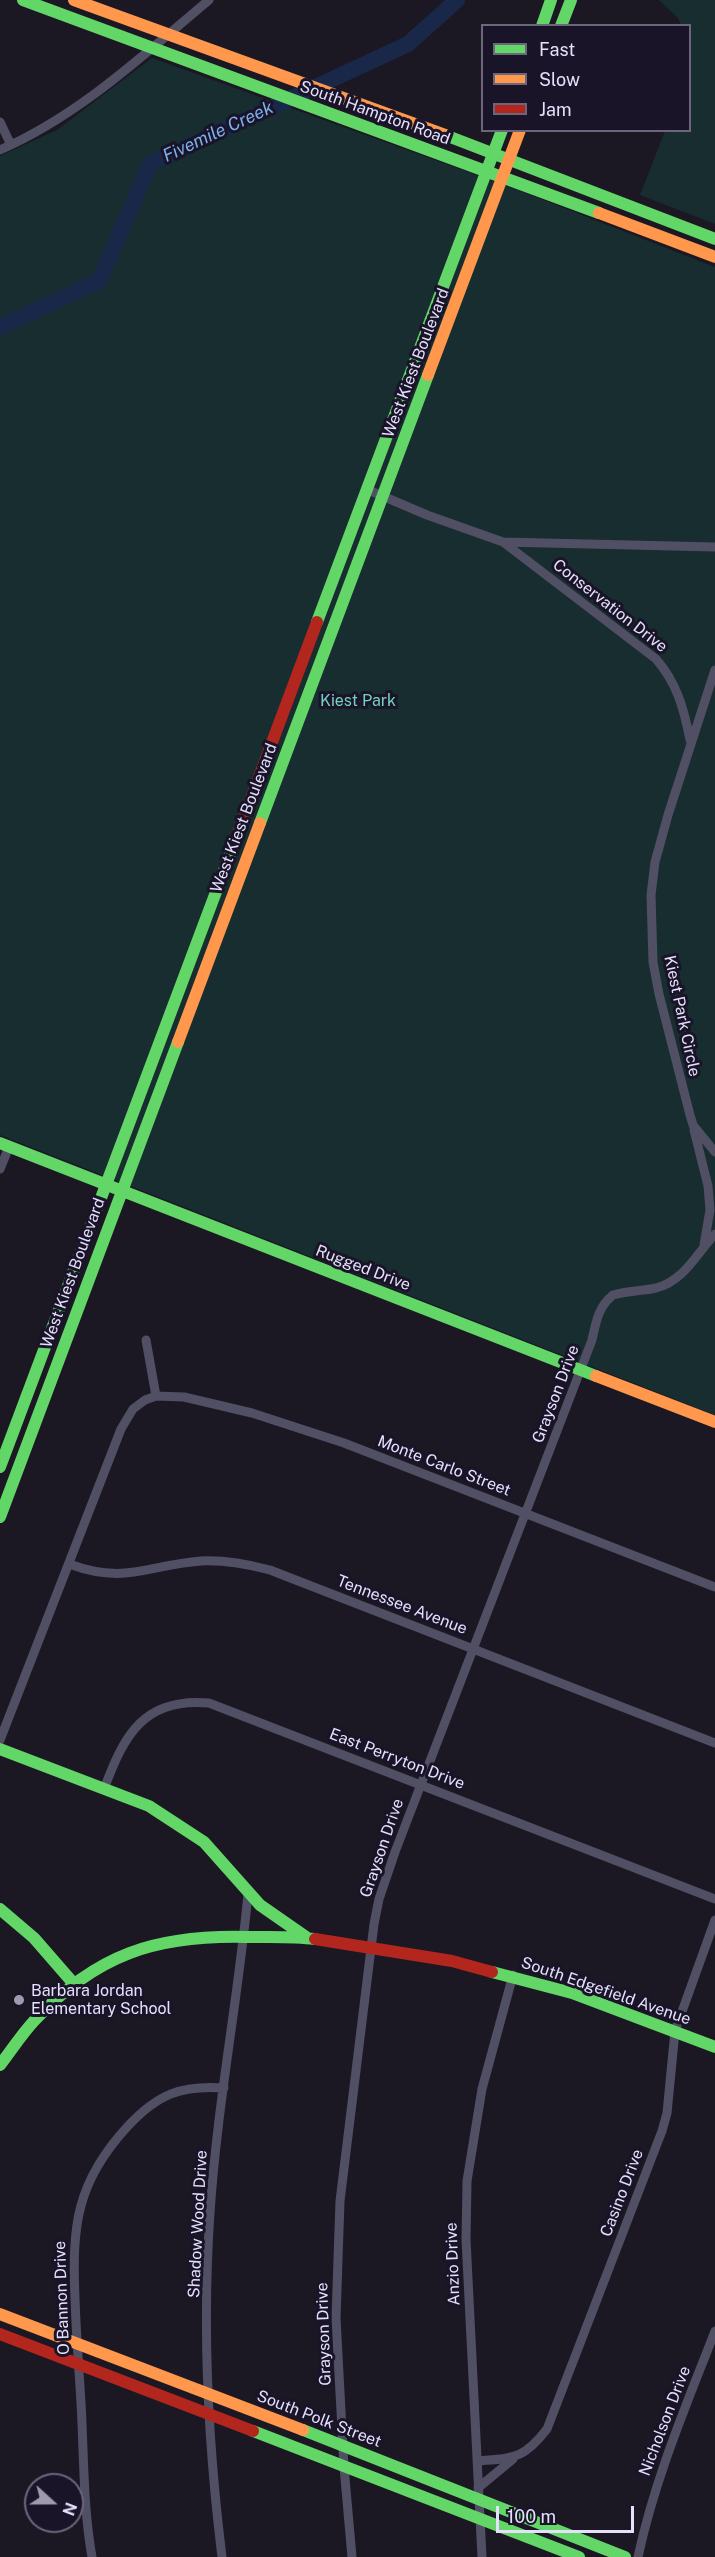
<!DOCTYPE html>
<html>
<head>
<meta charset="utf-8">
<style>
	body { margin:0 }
	#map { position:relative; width:715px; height:2557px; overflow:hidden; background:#1b1824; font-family:"Public Sans",sans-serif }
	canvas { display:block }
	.legend { position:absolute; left:481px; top:24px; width:210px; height:108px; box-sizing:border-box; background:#191428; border:2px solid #6b667c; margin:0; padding:8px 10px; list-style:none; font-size:18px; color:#e5e0fb }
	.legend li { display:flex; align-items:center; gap:12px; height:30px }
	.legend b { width:30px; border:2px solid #6b667c }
	.north { position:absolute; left:24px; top:2473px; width:60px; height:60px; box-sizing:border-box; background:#191428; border:2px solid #6b667c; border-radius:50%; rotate:111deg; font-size:16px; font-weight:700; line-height:24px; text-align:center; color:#e5e0fb }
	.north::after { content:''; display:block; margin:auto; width:21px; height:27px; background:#9e9ab0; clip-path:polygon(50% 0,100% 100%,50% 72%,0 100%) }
	.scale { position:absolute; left:496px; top:2506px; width:138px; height:27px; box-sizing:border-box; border:3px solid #e5e0fb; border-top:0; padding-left:8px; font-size:18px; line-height:21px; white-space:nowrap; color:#e5e0fb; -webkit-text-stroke:4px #191428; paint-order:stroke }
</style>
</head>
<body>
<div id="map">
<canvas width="715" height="2557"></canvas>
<ul class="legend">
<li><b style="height:8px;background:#63d668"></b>Fast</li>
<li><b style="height:8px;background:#ff974d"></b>Slow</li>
<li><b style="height:8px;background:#b3261e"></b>Jam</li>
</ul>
<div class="north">N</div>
<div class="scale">100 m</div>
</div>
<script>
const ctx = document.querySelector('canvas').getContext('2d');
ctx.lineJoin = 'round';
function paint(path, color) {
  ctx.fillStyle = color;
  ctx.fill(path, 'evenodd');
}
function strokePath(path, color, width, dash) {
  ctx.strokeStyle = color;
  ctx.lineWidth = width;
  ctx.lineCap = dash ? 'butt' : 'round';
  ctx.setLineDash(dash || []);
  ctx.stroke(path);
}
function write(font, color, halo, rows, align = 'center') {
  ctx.font = font + ' "Public Sans",sans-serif';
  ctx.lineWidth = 6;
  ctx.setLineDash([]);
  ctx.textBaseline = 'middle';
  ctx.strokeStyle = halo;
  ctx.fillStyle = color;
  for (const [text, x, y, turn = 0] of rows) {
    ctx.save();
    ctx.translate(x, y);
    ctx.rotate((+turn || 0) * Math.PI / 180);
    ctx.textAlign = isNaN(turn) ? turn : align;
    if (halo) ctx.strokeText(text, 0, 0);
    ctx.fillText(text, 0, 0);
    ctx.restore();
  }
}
paint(new Path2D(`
	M659,0H715V224L640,195L665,131L690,130L691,63L690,26L681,25L678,18Z
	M152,58L518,190L715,267V1415L0,1135V156L57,130Z`), '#182d2f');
strokePath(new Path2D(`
	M0,327L99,281L150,164L408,44L457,0`), '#192849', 16);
strokePath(new Path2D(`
	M0,122L11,145
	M0,150C80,115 143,55 209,0
	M366,489L427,515L503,542L715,547
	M503,542L656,659C677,683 684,709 690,740
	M715,670L668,815L655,862L651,895L653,962L659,994L690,1115L693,1125L715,1152
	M694,1130L708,1186L710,1210L704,1245
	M0,1169L9,1147
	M146,1340L156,1396
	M69,1564C126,1585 147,1565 201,1561C225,1560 247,1564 270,1570L715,1743
	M0,1740L121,1429L133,1409L145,1400L156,1396L184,1397L252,1413L344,1443L715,1587
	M104,1789C124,1735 144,1697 209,1703L715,1899
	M477,2461C513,2458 523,2460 547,2429L662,2131L667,2113L675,2031L715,1920
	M478,2488L513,2459
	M92,2557C83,2507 84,2454 81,2403C79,2368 76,2333 75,2298C72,2226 76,2182 128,2126C158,2094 181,2085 224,2088
	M222,2557C208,2444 202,2327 210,2213C217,2106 238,2000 248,1894
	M352,2557L344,2467L336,2318L340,2201L374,1924L379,1899L395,1852L592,1340C596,1322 598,1307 613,1295C627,1291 642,1291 656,1288C684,1281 697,1253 715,1234
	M482,2557L466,2239L467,2181L482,2089L513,1975
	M638,2557C655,2478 686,2406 715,2331`), '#514f63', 9);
strokePath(new Path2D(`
	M23,0L599,213
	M542,26L551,0
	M561,26L571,0
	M445,135L715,239
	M317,622L502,130
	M260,823L428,375
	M0,1143L596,1376
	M0,1467L234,844
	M0,1517L178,1042
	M0,1749L149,1806L204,1842L260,1905L306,1937
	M0,1909L34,1938L74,1984
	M492,1972L572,1993L715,2047
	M0,2065C11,2051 21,2035 34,2021C96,1954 156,1935 246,1937C269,1937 293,1936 315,1939
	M303,2430L625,2557
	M253,2431L579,2557`), '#63d668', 12);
strokePath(new Path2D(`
	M74,0L445,135
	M599,213L715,257
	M428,375L520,130
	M178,1042L260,823
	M596,1376L715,1422
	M0,2314L303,2430`), '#ff974d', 12);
strokePath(new Path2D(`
	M234,844L317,622
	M315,1939L452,1961L492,1972
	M0,2334L253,2431`), '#b3261e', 12);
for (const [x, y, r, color] of [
	[19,2000,6,"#9e9ab0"]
]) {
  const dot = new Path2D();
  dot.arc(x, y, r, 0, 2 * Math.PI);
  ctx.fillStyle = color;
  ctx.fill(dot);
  strokePath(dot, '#191428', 2);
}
write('16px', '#e5e0fb', '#191428', [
	["South Hampton Road",375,113,20],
	["West Kiest Boulevard",416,363,-69],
	["Conservation Drive",610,606,38],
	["West Kiest Boulevard",244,818,-69],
	["Kiest Park Circle",682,1016,78],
	["Rugged Drive",363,1268,21],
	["West Kiest Boulevard",73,1273,-70],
	["Grayson Drive",556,1394,-69],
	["Monte Carlo Street",444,1466,21],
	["Tennessee Avenue",402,1605,21],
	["East Perryton Drive",397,1759,21],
	["Grayson Drive",382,1848,-71],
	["South Edgefield Avenue",606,1991,19],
	["Casino Drive",622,2193,-69],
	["Shadow Wood Drive",198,2224,-87],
	["Anzio Drive",453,2264,-92],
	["O Bannon Drive",62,2298,-92],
	["Grayson Drive",324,2334,-92],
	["South Polk Street",319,2419,21],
	["Nicholson Drive",665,2421,-69]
]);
write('16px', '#74d2c1', '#191428', [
	["Kiest Park",358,701]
]);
write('16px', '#e5e0fb', '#191428', [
	["Barbara Jordan",31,1991],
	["Elementary School",31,2009]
], 'left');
write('italic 18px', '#7cb0ed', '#191428', [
	["Fivemile Creek",218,132,-25]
]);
</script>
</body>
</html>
